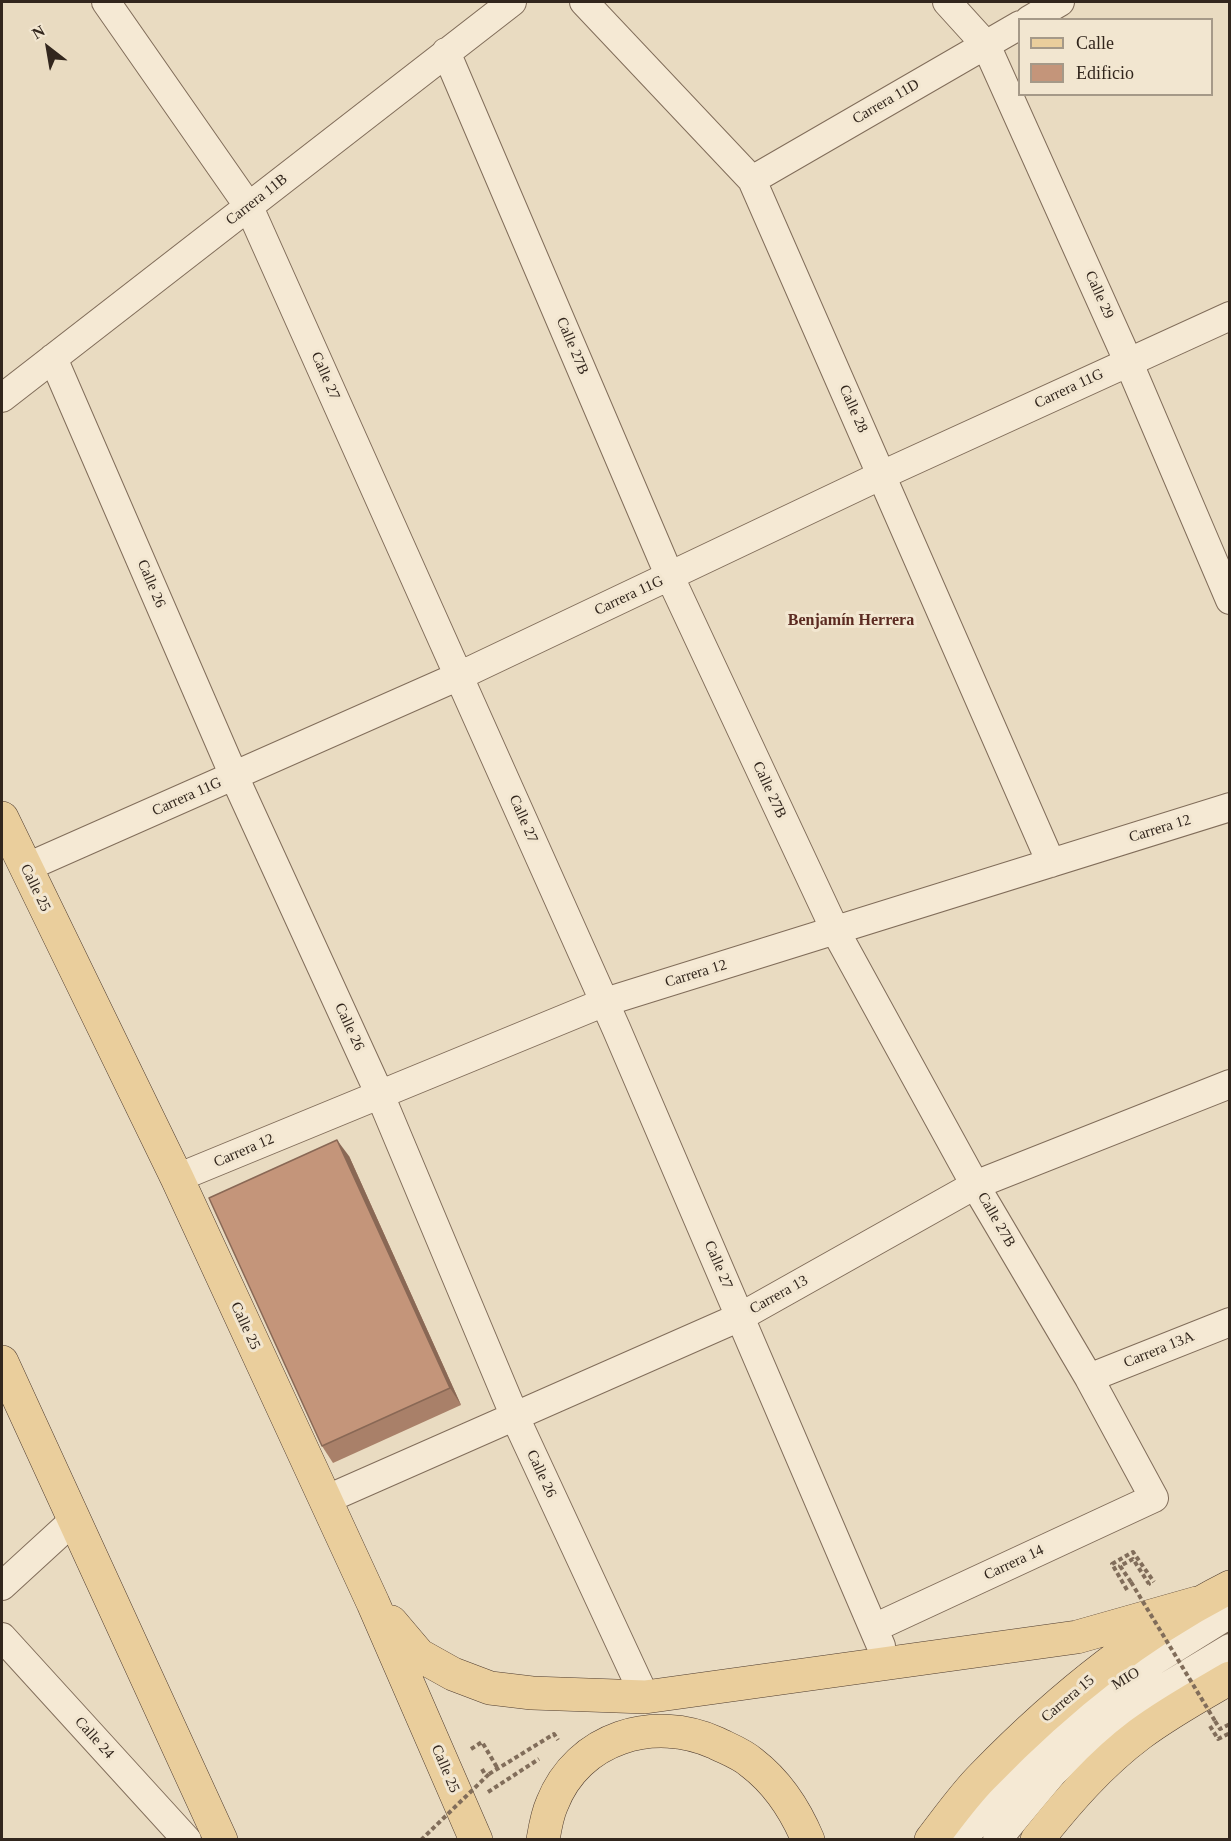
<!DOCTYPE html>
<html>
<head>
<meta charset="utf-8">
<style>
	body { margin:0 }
	#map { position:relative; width:1231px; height:1841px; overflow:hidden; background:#e9dbc1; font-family:"Times New Roman",serif }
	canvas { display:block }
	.frame { position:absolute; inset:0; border:3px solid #32261d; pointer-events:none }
	.legend { position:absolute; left:1018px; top:18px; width:195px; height:78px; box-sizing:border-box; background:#f2e6d0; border:2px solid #a59988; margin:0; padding:8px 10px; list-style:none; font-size:18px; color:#32261d }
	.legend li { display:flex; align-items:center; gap:12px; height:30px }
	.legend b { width:30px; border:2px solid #a59988 }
	.north { position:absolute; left:18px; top:18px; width:60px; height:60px; -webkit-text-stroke:4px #f2e6d0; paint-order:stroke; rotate:329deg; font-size:16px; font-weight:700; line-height:24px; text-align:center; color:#32261d }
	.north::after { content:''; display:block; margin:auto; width:21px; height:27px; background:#32261d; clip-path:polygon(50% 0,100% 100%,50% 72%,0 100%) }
</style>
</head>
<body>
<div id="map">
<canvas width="1231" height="1841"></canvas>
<div class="frame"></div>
<ul class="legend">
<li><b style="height:8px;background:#eace9c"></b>Calle</li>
<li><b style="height:16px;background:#c4957a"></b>Edificio</li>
</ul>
<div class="north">N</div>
</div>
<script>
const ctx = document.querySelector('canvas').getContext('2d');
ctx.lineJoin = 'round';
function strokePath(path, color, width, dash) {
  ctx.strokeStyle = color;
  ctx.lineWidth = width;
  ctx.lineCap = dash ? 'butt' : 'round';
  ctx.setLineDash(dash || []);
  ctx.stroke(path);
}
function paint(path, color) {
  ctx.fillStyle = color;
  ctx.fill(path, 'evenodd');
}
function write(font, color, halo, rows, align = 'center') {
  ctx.font = font + ' "Times New Roman",serif';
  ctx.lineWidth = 6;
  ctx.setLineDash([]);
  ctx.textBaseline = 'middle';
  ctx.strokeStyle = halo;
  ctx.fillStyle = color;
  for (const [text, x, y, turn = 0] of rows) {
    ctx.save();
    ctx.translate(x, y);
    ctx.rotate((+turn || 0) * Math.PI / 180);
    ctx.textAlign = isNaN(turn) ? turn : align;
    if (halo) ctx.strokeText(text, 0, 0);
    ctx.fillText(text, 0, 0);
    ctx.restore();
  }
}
const minor = new Path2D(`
	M106,2L249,207L616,1028L881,1646
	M584,2L752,180L1051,863
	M947,2L986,45L1128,361L1230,600
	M1029,20L1060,2
	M446,52L670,577L835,930L975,1185L1089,1378L1154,1498L874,1628
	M752,180L1020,25
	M53,358L234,776L380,1095L515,1417L645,1697
	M2,398L512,2
	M25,868L459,676L882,475L1230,316
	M177,1178L605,1002L1230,807
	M1089,1378L1230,1322
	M325,1500L740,1317L975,1185L1230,1084
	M2,1586L74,1520
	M2,1637L187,1840
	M962,1840L1034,1755L1082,1709L1109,1689L1230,1614
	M997,1840L1053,1773L1099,1730L1124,1712L1230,1648`);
const major = new Path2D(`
	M2,818L177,1178L373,1603L476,1840
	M2,1362L221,1840
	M391,1622L419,1655L453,1674L490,1688L532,1693L645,1697L1077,1637L1197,1603
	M543,1840C545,1828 547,1815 552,1804C578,1737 654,1715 716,1743C728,1749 742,1754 752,1763C778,1783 795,1809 808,1840
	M931,1840C948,1818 964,1795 983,1776C1054,1703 1139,1633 1230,1587
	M1037,1840C1068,1801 1100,1764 1140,1734C1168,1713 1199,1696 1230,1678`);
strokePath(minor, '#816d5a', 30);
strokePath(major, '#4f3c2f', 34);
strokePath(new Path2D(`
	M1131,1582L1120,1566L1133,1559L1149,1584L1147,1585
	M1127,1590L1112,1564L1133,1552L1154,1582
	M1215,1721L1220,1729L1230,1724
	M1210,1726L1218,1739L1230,1733
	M471,1749L482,1742L498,1769
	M482,1769L486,1776
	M489,1774L554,1734L558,1740
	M488,1792L539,1759`), '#816d5a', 4, [4.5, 3]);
strokePath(minor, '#f5e9d4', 28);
strokePath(major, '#eace9c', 33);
strokePath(new Path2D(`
	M1131,1582L1215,1721
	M421,1840L489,1774`), '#816d5a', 4, [4.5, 3]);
paint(new Path2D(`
	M349,1156L461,1405L333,1463L322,1446Z`), '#a98069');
paint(new Path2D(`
	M337,1140L349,1156L461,1405L450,1388Z`), '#896855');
const building = new Path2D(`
	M337,1140L450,1388L322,1446L209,1198Z`);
paint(building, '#c4957a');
strokePath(building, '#896855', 1.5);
write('15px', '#32261d', '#f2e6d0', [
	["Carrera 11D",886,102,-30],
	["Carrera 11B",257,200,-38],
	["Calle 29",1099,295,66],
	["Calle 27B",572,346,67],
	["Calle 27",325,376,66],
	["Carrera 11G",1069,389,-25],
	["Calle 28",853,409,66],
	["Calle 26",151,584,67],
	["Carrera 11G",629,596,-25],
	["Calle 27B",769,790,65],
	["Carrera 11G",187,797,-24],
	["Calle 27",523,819,66],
	["Carrera 12",1160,829,-17],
	["Calle 25",35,888,64],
	["Carrera 12",696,974,-17],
	["Calle 26",349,1027,65],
	["Carrera 12",244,1151,-23],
	["Calle 27B",996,1220,60],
	["Calle 27",718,1265,67],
	["Carrera 13",779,1295,-29],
	["Calle 25",245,1326,65],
	["Carrera 13A",1159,1350,-22],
	["Calle 26",541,1474,65],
	["Carrera 14",1014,1563,-25],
	["MIO",1126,1679,-31],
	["Carrera 15",1068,1699,-40],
	["Calle 24",94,1738,48],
	["Calle 25",445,1769,67]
]);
write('bold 16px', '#5b2a21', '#f2e6d0', [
	["Benjamín Herrera",851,621]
]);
</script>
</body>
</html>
